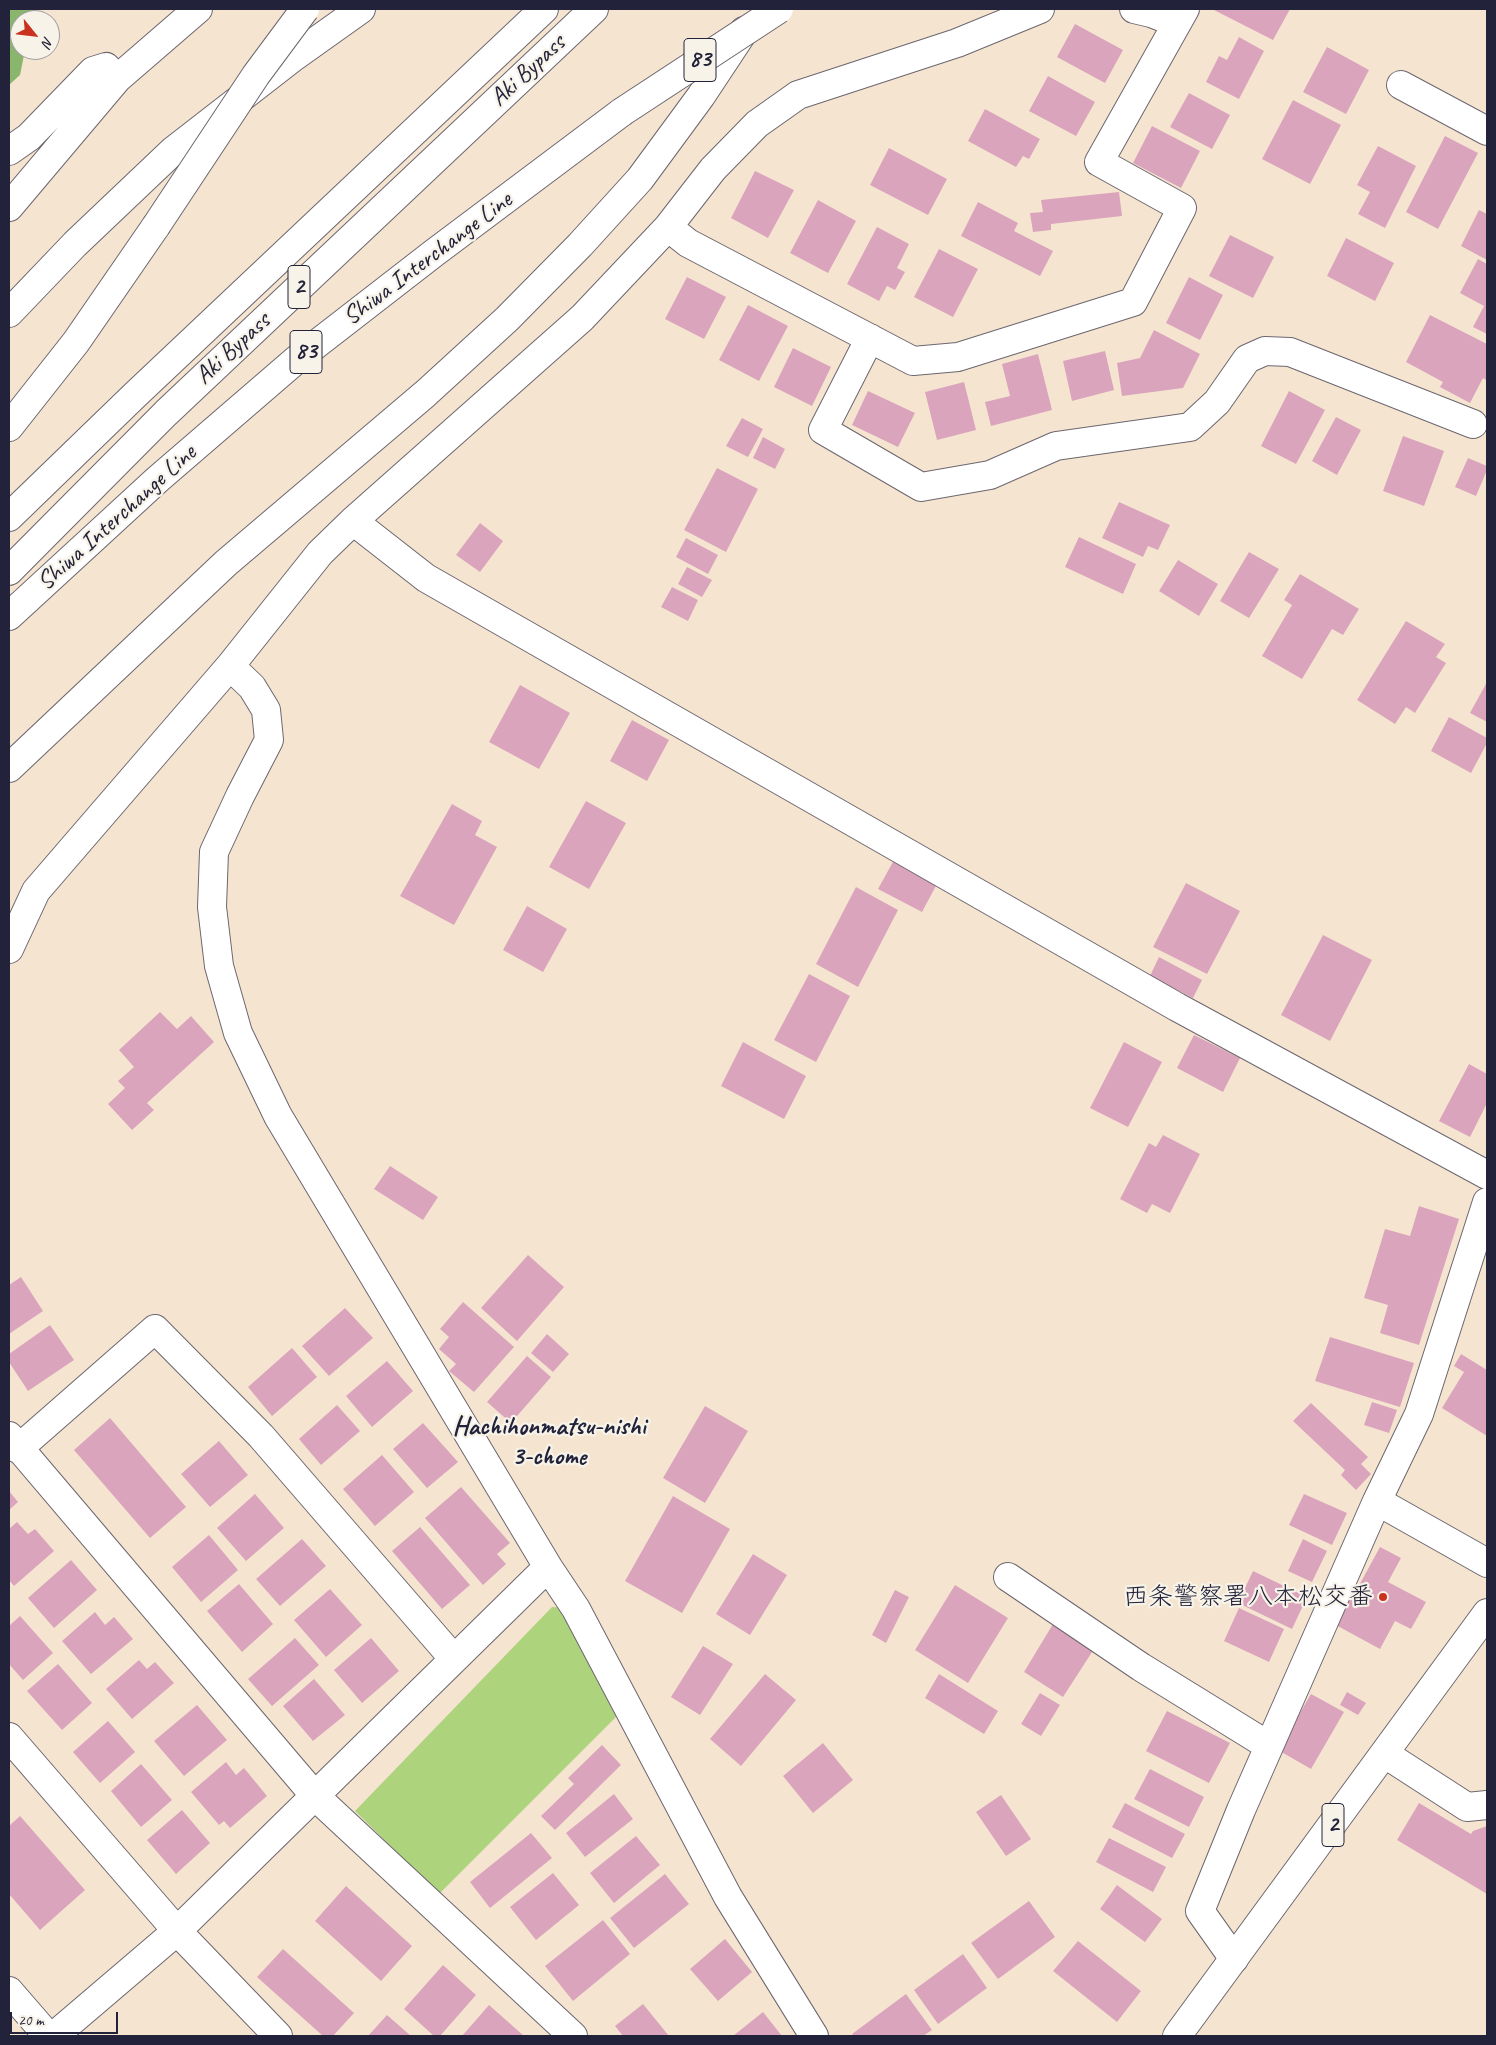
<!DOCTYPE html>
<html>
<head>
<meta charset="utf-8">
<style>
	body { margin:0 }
	#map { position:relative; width:1496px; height:2045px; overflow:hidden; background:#f5e5d0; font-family:Caveat,sans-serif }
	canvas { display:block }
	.frame { position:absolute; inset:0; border:10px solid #22223b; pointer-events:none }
	.north { position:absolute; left:10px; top:10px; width:50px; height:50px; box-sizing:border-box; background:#f7f3e8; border:1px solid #a29fa3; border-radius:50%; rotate:119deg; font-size:14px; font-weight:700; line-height:20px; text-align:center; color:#22223b }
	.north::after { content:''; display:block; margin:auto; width:18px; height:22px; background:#c8321e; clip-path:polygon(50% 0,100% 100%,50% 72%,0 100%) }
	.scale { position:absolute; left:10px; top:2012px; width:108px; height:22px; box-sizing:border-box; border:2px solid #22223b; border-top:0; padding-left:6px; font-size:15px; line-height:18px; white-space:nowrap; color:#22223b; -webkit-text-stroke:4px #f7f3e8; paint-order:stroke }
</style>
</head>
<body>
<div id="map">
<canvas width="1496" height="2045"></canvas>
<div class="frame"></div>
<div class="north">N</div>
<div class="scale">20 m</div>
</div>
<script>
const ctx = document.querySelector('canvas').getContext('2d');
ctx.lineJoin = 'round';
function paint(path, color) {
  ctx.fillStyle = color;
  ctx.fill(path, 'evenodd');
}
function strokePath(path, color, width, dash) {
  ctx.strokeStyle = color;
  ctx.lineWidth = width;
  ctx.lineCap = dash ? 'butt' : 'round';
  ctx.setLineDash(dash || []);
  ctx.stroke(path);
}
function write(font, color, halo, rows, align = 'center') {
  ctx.font = font + ' Caveat,"Klee One",sans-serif';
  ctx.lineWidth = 4.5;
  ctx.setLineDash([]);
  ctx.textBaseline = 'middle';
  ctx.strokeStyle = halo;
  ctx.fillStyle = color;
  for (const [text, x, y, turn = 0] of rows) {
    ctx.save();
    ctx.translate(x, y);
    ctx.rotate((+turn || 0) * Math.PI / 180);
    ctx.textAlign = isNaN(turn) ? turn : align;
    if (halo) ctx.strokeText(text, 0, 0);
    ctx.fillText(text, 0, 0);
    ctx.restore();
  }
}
paint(new Path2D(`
	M552,1607L564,1608L622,1711L439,1894L355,1811Z`), '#aed37d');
paint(new Path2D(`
	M9,9H33L31,20H20V50H25L20,75L9,85Z`), '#8ab56c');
paint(new Path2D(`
	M1212,9H1290L1273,40Z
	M1075,24L1123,50L1105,83L1057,57Z
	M1239,37L1264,51L1239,99L1206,82L1219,56L1227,60Z
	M1327,47L1369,70L1346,114L1303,92Z
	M1048,76L1095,102L1076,136L1029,111Z
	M1189,93L1230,115L1212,149L1170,127Z
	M1293,100L1341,125L1310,184L1262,159Z
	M985,109L1040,139L1029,159L1023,156L1016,167L968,141Z
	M1152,126L1200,151L1181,188L1133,163Z
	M1445,136L1478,153L1438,229L1406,212Z
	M1378,146L1416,166L1385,228L1358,214L1370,192L1357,185Z
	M889,148L947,179L928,215L870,185Z
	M755,171L794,190L768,238L731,218Z
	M1119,192L1122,216L1051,224V230L1033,232L1030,213L1043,212L1041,200Z
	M818,200L856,221L828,273L790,253Z
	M978,202L1018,223L1014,231L1053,251L1040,276L961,236Z
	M1479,210L1487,214V260L1461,246Z
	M877,227L909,244L897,268L905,272L895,290L887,286L879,301L847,284Z
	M1230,235L1274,257L1253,298L1209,276Z
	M1346,238L1394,263L1375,301L1327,276Z
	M939,249L978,269L953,317L914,297Z
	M1478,259L1487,264V334L1473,327L1484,306L1460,293Z
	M687,277L726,297L704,339L665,319Z
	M1189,277L1223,295L1200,340L1166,323Z
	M748,305L788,326L759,381L719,360Z
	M1430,315L1487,344V381L1483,378L1470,403L1440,387L1443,382L1406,362Z
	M1154,330L1200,354L1183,388L1122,396L1117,363L1140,358Z
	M793,348L831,367L812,406L774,387Z
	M1105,351L1114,390L1072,401L1063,361Z
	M1038,354L1052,410L991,426L985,402L1010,396L1002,364Z
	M964,382L976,430L937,440L925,392Z
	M868,391L915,413L898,447L852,425Z
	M1289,391L1325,410L1296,464L1261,446Z
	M1336,417L1361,430L1337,475L1312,461Z
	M742,418L763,429L748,457L726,446Z
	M1403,436L1444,451L1424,506L1383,491Z
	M763,437L785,449L775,469L753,458Z
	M1468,458L1487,466V470L1476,496L1455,487Z
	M717,468L758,489L726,552L684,530Z
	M1119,502L1170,525L1158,550L1148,546L1143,557L1102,538Z
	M480,523L503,541L480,572L456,555Z
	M1079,537L1136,564L1123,594L1065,567Z
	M686,538L718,555L708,574L676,557Z
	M1249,552L1279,569L1249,618L1220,601Z
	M1178,560L1218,584L1199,616L1159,591Z
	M687,567L712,580L702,597L678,584Z
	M1300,574L1359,609L1343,635L1332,629L1302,679L1262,656L1292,605L1284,600Z
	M672,587L698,600L688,621L661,607Z
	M1406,621L1445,644L1436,657L1446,663L1415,713L1406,707L1395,724L1357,700Z
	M1487,682V722L1470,713Z
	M520,685L570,713L539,769L489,742Z
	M1449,717L1487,738V743L1471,773L1431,751Z
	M632,720L669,740L647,781L610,761Z
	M586,801L626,823L589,889L549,867Z
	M452,804L482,821L475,835L497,847L454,925L400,896Z
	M894,860L938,882L922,912L878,889Z
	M1186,883L1240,911L1207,974L1153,947Z
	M856,887L898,910L858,987L816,964Z
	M527,906L567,929L543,972L503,950Z
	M1323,935L1372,960L1330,1041L1281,1015Z
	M1159,957L1202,980L1193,998L1150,976Z
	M809,974L850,996L816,1062L774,1040Z
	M160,1012L177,1029L191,1016L214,1042L147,1103L154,1110L132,1130L108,1104L125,1088L118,1081L134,1067L119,1050Z
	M1194,1035L1240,1058L1223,1092L1177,1068Z
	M743,1042L806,1076L784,1119L721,1086Z
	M1124,1042L1162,1062L1128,1127L1090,1108Z
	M1469,1064L1487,1074V1103L1470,1137L1439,1121Z
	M1163,1135L1200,1154L1170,1213L1152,1204L1147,1213L1120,1199L1149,1143L1156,1147Z
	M390,1166L438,1197L423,1220L374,1189Z
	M1419,1206L1459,1219L1419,1345L1380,1333L1388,1305L1364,1298L1385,1229L1410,1236Z
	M528,1255L564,1287L517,1341L481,1308Z
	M21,1277L43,1311L9,1334V1285Z
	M463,1302L514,1347L474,1392L449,1371L456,1364L439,1349L449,1337L440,1329Z
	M345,1308L373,1338L329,1376L302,1346Z
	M50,1325L74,1360L28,1391L9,1362V1354Z
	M547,1334L569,1354L553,1372L531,1353Z
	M1330,1337L1414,1363L1400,1407L1315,1381Z
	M292,1348L317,1377L272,1416L248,1387Z
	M1461,1354L1487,1370V1436L1442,1408L1464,1372L1454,1366Z
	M527,1356L551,1377L511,1423L487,1402Z
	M387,1361L413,1391L372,1427L346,1396Z
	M1372,1402L1397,1410L1389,1433L1364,1425Z
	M1311,1403L1368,1457L1361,1464L1371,1474L1356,1490L1341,1475L1345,1470L1293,1421Z
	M337,1405L360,1431L321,1465L299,1439Z
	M705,1406L748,1431L705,1503L663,1478Z
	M110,1418L186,1507L150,1538L74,1450Z
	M423,1423L458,1462L427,1488L393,1449Z
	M219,1441L248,1475L210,1507L181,1474Z
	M382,1455L414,1492L375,1526L343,1489Z
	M461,1487L510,1543L497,1554L506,1564L483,1585L425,1518Z
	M9,1491L18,1502L9,1510Z
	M255,1494L284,1528L246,1561L217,1528Z
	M1304,1494L1347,1513L1332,1545L1289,1525Z
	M673,1496L730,1529L682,1613L625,1581Z
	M17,1522L28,1534L35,1529L54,1551L14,1586L9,1580V1529Z
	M420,1527L470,1585L442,1609L392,1551Z
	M209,1535L238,1570L201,1602L172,1567Z
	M302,1539L326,1566L280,1606L256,1579Z
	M1303,1539L1327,1551L1312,1582L1288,1571Z
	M1380,1547L1401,1558L1388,1582L1426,1602L1411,1629L1395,1621L1380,1649L1334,1624L1353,1590L1356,1591Z
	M753,1554L787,1575L750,1635L716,1614Z
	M71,1560L97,1590L54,1628L28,1598Z
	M1253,1571L1307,1597L1292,1629L1238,1603Z
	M239,1584L273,1624L242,1652L207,1611Z
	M955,1585L1008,1618L968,1683L915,1650Z
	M330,1589L362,1625L326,1657L294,1620Z
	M895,1590L909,1597L886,1643L872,1635Z
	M1239,1608L1284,1629L1269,1662L1224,1641Z
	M95,1612L105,1625L114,1617L133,1639L91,1674L62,1641Z
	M20,1616L53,1653L23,1680L9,1664V1626Z
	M1053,1624L1094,1649L1063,1697L1024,1672Z
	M295,1638L319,1665L272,1706L248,1679Z
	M371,1638L399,1671L362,1703L334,1670Z
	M703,1646L733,1664L700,1715L671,1697Z
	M139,1660L147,1669L155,1662L174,1683L132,1719L106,1689Z
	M58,1664L92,1703L62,1730L27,1691Z
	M765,1674L796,1700L741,1766L710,1739Z
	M939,1674L998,1711L984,1734L925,1698Z
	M314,1679L345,1715L313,1741L283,1706Z
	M1347,1692L1366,1703L1358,1715L1340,1705Z
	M1040,1693L1060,1705L1041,1736L1021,1724Z
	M1311,1694L1344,1712L1311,1769L1278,1750Z
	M197,1705L227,1740L184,1776L154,1741Z
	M1167,1711L1230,1743L1209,1783L1146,1751Z
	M108,1721L135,1752L100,1783L73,1752Z
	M823,1743L853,1780L813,1813L783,1776Z
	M602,1745L621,1765L555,1830L541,1816L574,1784L568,1778Z
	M226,1762L236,1775L244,1768L267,1796L230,1828L224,1821L219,1825L191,1792Z
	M141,1764L172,1800L141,1827L111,1791Z
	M1150,1769L1204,1797L1189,1827L1134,1799Z
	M614,1794L633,1819L585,1857L566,1833Z
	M1001,1795L1031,1839L1006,1856L976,1812Z
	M1125,1803L1185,1834L1172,1858L1112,1827Z
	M1419,1803L1471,1834L1473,1831L1487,1826V1894L1397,1840Z
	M182,1810L210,1843L176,1874L147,1840Z
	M20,1816L85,1890L40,1930L9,1894V1826Z
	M531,1833L552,1858L490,1908L470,1882Z
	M636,1836L660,1865L614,1903L590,1873Z
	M1109,1838L1166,1867L1153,1892L1096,1862Z
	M553,1873L579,1905L536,1940L510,1907Z
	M665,1874L689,1904L634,1948L610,1918Z
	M1117,1885L1162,1919L1145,1942L1100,1909Z
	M346,1886L412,1946L381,1981L315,1921Z
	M1029,1901L1055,1937L998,1979L971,1943Z
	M603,1920L630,1954L573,2001L545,1966Z
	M725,1939L752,1972L718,2001L690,1969Z
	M1078,1941L1141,1991L1117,2022L1053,1971Z
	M283,1949L354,2013L333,2036H323L257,1977Z
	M963,1954L987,1988L938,2024L914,1990Z
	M443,1965L476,1995L440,2036H434L404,2009Z
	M906,1994L932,2030L923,2036H854L852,2034Z
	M643,2004L669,2036H623L615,2026Z
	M489,2005L524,2036H462Z
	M763,2012L782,2036H733Z
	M387,2015L411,2036H368Z`), '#dba4bd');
const minor = new Path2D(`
	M1134,9L1151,13L1177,23
	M1401,85L1487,131
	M9,151L29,137L93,71L106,67L117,79
	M9,207L117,79L198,9
	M668,227L688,243L913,361L958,357L1133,302L1182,208L1099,162L1185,9
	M870,338L823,430L921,487L990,475L1056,446L1190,427L1217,402L1247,359L1265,351L1290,352L1473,424
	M353,521L426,578L1177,1007L1487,1175
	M230,666L252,687L266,710L269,740L240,796L214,852L212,907L219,966L238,1033L278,1116L548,1567L576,1609L728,1897L814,2036
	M9,949L36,891L230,666L320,553L353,521L582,318L668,227L713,169L757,124L798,95L957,43L1040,9
	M9,1436L315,1796L573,2036
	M18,1449L155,1329L261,1436L454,1659
	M1377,1501L1487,1563
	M1008,1577L1141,1667L1269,1746
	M9,1737L177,1931L278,2036
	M1385,1754L1467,1807L1487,1805
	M1234,1959L1200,1911L1241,1810L1377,1501L1419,1414L1487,1202
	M54,2036L177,1931L548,1567`);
const primary = new Path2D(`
	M9,427L76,342L156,226
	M9,616L158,479L296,360L434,253L622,112`);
const trunk = new Path2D(`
	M9,1991L48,2036
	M1177,2036L1487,1613`);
const motorway = new Path2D(`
	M9,313L75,244L174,150L295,56L361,9
	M9,517L135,395L544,9
	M9,571L166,413L594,9
	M9,768L226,563L425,394L507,319L580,245L640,179L701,96L744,31`);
strokePath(minor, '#6c666f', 30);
strokePath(primary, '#6c666f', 30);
strokePath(trunk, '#6c666f', 30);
strokePath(motorway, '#6c666f', 30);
strokePath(minor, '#fff', 28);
strokePath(primary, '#fff', 28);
strokePath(trunk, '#fff', 28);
strokePath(motorway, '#fff', 28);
const primaryBridge = new Path2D(`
	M622,112L779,9
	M156,226L256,75L305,9`);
strokePath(primaryBridge, '#6c666f', 30, []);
strokePath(primaryBridge, '#fff', 28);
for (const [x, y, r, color] of [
	[1383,1597,5,"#c8321e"]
]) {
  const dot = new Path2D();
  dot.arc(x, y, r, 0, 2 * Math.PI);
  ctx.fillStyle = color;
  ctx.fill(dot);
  strokePath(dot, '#f7f3e8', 2);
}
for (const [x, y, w] of [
	[700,60,32],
	[299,287,22],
	[306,352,32],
	[1333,1825,22]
]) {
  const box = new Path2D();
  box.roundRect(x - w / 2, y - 21.5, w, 43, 4);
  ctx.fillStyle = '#f7f3e8';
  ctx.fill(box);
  strokePath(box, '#22223b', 1);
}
write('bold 24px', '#22223b', null, [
	["83",700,60],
	["2",299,287],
	["83",306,352],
	["2",1333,1825]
]);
write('25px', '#22223b', '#f7f3e8', [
	["Aki Bypass",528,71,-43],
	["Shiwa Interchange Line",428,259,-37],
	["Aki Bypass",233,349,-43],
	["Shiwa Interchange Line",117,518,-42]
]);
write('25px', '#22223b', '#f7f3e8', [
	["西条警察署八本松交番",1373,1597]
], 'right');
write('bold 26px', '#22223b', '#f7f3e8', [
	["Hachihonmatsu-nishi",549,1427],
	["3-chome",549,1457]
]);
</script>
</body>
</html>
